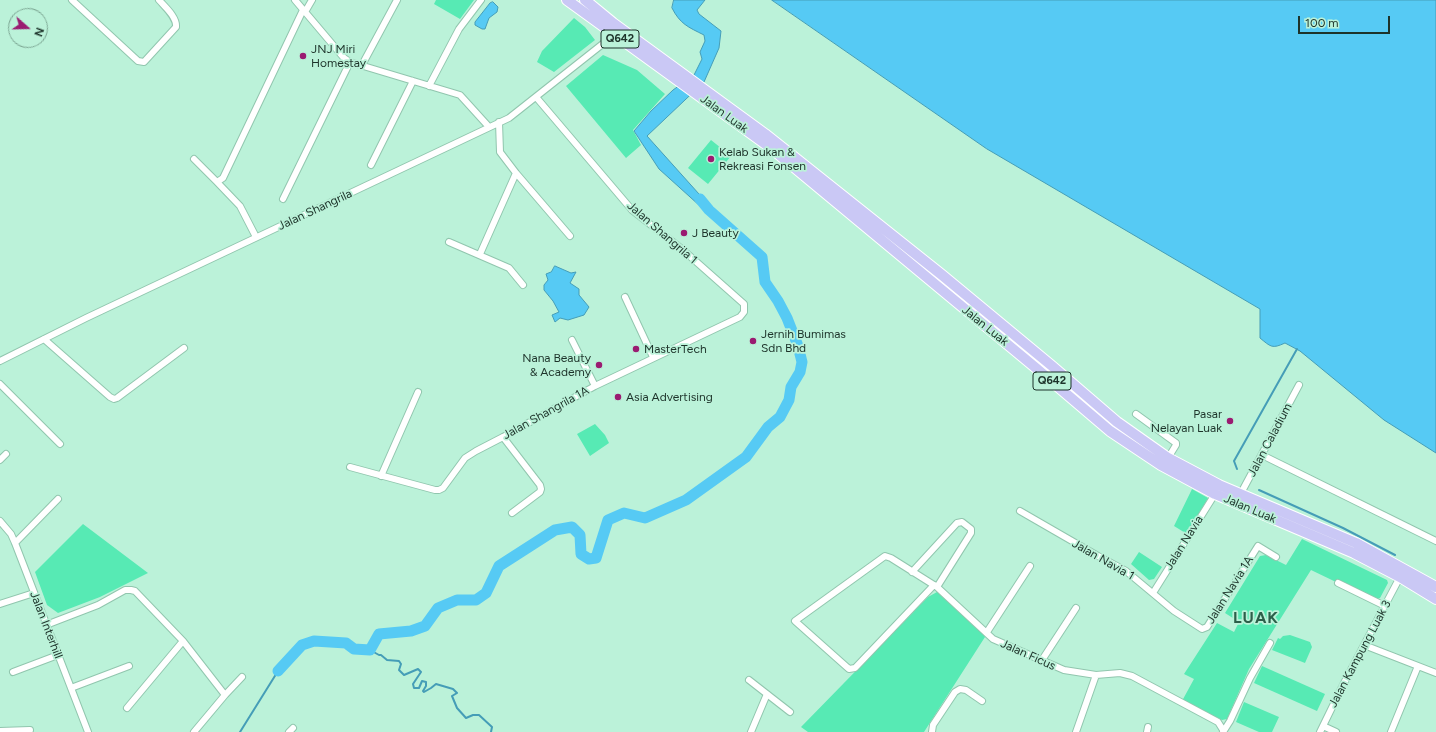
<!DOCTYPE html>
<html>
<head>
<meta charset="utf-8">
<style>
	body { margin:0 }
	#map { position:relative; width:1436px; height:732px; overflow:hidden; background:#bbf2d9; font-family:Figtree,sans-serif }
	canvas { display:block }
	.north { position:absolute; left:8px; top:8px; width:40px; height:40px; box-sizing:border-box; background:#bbf2d9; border:1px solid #7ca693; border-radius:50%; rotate:110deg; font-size:11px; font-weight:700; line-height:16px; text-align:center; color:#1d332a }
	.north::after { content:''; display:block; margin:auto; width:14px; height:18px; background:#9a1b71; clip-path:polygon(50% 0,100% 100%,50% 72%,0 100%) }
	.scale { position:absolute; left:1298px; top:16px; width:92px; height:18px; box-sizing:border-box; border:2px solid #1d332a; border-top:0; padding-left:5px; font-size:12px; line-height:14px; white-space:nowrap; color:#1d332a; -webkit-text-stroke:3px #bbf2d9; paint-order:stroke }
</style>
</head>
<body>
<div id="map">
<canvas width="1436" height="732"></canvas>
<div class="north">N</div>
<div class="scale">100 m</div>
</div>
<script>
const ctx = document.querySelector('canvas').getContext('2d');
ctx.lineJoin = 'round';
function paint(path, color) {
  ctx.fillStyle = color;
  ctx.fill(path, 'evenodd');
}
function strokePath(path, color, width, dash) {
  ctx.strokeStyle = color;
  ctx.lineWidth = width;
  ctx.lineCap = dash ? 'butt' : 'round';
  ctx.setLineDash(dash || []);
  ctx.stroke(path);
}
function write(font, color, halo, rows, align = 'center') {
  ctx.font = font + ' Figtree,sans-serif';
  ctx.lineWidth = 3.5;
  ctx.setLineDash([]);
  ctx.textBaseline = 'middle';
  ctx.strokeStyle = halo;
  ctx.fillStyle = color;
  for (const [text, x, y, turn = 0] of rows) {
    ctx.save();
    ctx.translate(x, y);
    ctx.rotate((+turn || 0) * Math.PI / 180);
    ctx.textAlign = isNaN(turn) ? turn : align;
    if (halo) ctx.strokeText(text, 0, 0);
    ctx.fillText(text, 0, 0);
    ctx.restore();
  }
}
paint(new Path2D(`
	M436,0H474L460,19L434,4Z
	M574,18L585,27L595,40L554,72L537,62L542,51Z
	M603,55L637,70L665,94L633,130L641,145L626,158L566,86Z
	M711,140L731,156L708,184L688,168Z
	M595,424L605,435L609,443L590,456L577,434Z
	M1192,489L1208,498L1187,534L1174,526Z
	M83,524L148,573L100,597L58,613L47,605L35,572Z
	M1302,539L1387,580L1388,583L1380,598L1377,599L1336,582L1311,570L1249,669L1227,719L1222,720L1182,701L1194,679L1184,674L1217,623L1234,632L1239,622L1225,613L1260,556L1266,555L1286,565Z
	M1139,552L1162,567L1154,579L1149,580L1131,564Z
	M937,592L982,632L985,637L924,732H808L801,727L928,597Z
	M1290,635L1310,642L1312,647L1305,663L1272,650L1278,638L1280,639L1283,636Z
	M1262,666L1325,694L1317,711L1254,683Z
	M1244,702L1279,717L1272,732H1259L1236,722Z`), '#57eab4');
const water = new Path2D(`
	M674,0H705L697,10L699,14L721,31L719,48L704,82L647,136L699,194L709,210L700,206L659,169L634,131L651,111L673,90L694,75L702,59L700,52L705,41L704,35C688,27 680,24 672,8Z
	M772,0H1436V453L1384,420L1300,351L1285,343C1272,349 1271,347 1260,338V309L987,149Z
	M493,2L498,7L497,12L489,18L485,29H482L475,25V22L490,3Z
	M555,266L571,273L576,272L570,283L579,289V295L589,307L584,315L568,320L560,318L555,322L552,315L559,312L553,301L544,290V285L548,280L546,274L551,272Z`);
paint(water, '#56caf4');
strokePath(water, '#459db7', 1);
strokePath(new Path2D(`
	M1237,469L1234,461L1297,349
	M1259,490L1343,528L1395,555
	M370,650L379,655H381L387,660L399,661L401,664L399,670L404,675L418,669L421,672L413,684L414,688H419L422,681L426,682V686L423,691L424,692L431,688L436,684L453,689L457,693L452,696L457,708L466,718L473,715H479L492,727L491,732
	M240,732L278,671`), '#459db7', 2);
strokePath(new Path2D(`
	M278,671L302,645L314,641L346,643L354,649L370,650L379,634L411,631L425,626L438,608L457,600H476L486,593L499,566L555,530L572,527L580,535L581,554L589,559L596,558L608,520L624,513L645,518L686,500L746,457L768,427L780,417L789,400L791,387L800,372L802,362L798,346L787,318L778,301L765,282L762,257L709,210L700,199`), '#56caf4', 11);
const street = new Path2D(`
	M72,0L138,61L144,62L176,27C177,17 165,7 159,0
	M295,0L344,58L350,62L460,95L489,127
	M305,12L312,0
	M362,65L397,0
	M429,86L459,29L481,0
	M194,159L217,182
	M371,165L413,81
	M516,173L570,236
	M283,199L350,62
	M256,237L240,206L217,182L223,178L303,10
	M449,242L509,268L523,285
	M480,254L516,173L500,152L499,122
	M625,297L653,357
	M44,339L110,397L114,399L117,398L184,348
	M572,340L595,386
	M0,361L86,318L509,118L614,35
	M0,384L60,444
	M1136,414L1176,443V445L1168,458
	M503,437L540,485L541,489L540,492L512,513
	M1262,455L1436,541
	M0,460L6,454
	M350,467L435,490H439L443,488L465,458L476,451L503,437L595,386L740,317L744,312V304L683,250L632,210L536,97
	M381,476L418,392
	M1240,495L1299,385
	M1020,511L1098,556L1126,571L1174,611L1202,629L1207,627L1258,546L1276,557
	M0,521L11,534L15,543L88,732
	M15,543L58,499
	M912,572L957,523L962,522L971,529V533L937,587
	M1338,583L1385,606
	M934,585L855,668L849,669L795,621L885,556L891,558L937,587L993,639L1064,670L1096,675L1120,673L1132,676L1218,722L1223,730
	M1153,593L1215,494
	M0,604L34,593
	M46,625L98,605L125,590H131L135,591L183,641L225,695
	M987,632L1030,566
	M1364,645L1436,673
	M1042,660L1076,608
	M13,672L58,655
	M749,680L790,712
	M71,688L129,666
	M127,708L183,641
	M1323,726L1336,732
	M0,731L30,730
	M194,732L225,695L242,677
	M289,732L293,728
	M751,732L767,694
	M932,732L933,725L955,692L960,689L966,690L982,701
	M1076,732L1096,675
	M1147,732L1148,727
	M1223,732L1230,721L1250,678L1270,643
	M1320,732L1344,683L1400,577
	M1391,732L1418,666`);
const primary = new Path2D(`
	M567,0L771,148L1036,368L1110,431L1161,465L1215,494L1354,553L1400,577L1436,599
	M585,0L613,23L765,134L942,275L1052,366L1117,422L1168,458L1219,485L1356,543L1436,587`);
strokePath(street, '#91c6ae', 8);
strokePath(primary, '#fff', 12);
strokePath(street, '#fff', 6);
strokePath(primary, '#cac8f5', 10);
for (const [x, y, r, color] of [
	[303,56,4,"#9a1b71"],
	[711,159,4,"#9a1b71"],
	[684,233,4,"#9a1b71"],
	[753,341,4,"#9a1b71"],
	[636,349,4,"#9a1b71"],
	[599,365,4,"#9a1b71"],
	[618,397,4,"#9a1b71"],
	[1230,421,4,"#9a1b71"]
]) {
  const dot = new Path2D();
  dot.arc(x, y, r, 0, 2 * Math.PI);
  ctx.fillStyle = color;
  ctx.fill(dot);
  strokePath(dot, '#bbf2d9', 1.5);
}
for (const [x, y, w] of [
	[620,39,38],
	[1052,381,38]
]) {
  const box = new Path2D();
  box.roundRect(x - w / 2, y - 9, w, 18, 3);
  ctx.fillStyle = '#bbf2d9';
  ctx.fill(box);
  strokePath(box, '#1d332a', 1);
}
write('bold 11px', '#1d332a', null, [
	["Q642",620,39],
	["Q642",1052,381]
]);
write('12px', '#1d332a', '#bbf2d9', [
	["JNJ Miri",311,49],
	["Homestay",311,63],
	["Kelab Sukan &",719,152],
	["Rekreasi Fonsen",719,166],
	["J Beauty",692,233],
	["Jernih Bumimas",761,334],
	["Sdn Bhd",761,348],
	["MasterTech",644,349],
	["Nana Beauty",591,358,"right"],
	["& Academy",591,372,"right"],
	["Asia Advertising",626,397],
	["Pasar",1222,414,"right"],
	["Nelayan Luak",1222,428,"right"]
], 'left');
write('12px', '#1d332a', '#bbf2d9', [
	["Jalan Luak",724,114,36],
	["Jalan Shangrila",315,210,-25],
	["Jalan Shangrila 1",662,233,41],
	["Jalan Luak",985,326,39],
	["Jalan Shangrila 1A",546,413,-29],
	["Jalan Caladium",1270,440,-62],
	["Jalan Luak",1250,509,23],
	["Jalan Navia",1184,543,-58],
	["Jalan Navia 1",1103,560,30],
	["Jalan Navia 1A",1230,590,-58],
	["Jalan Interhill",46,625,69],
	["Jalan Kampung Luak 3",1360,654,-62],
	["Jalan Ficus",1028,655,24]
]);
ctx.letterSpacing = '1px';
write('bold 16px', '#2c5f4a', '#bbf2d9', [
	["LUAK",1256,618]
]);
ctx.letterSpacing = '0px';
</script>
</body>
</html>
